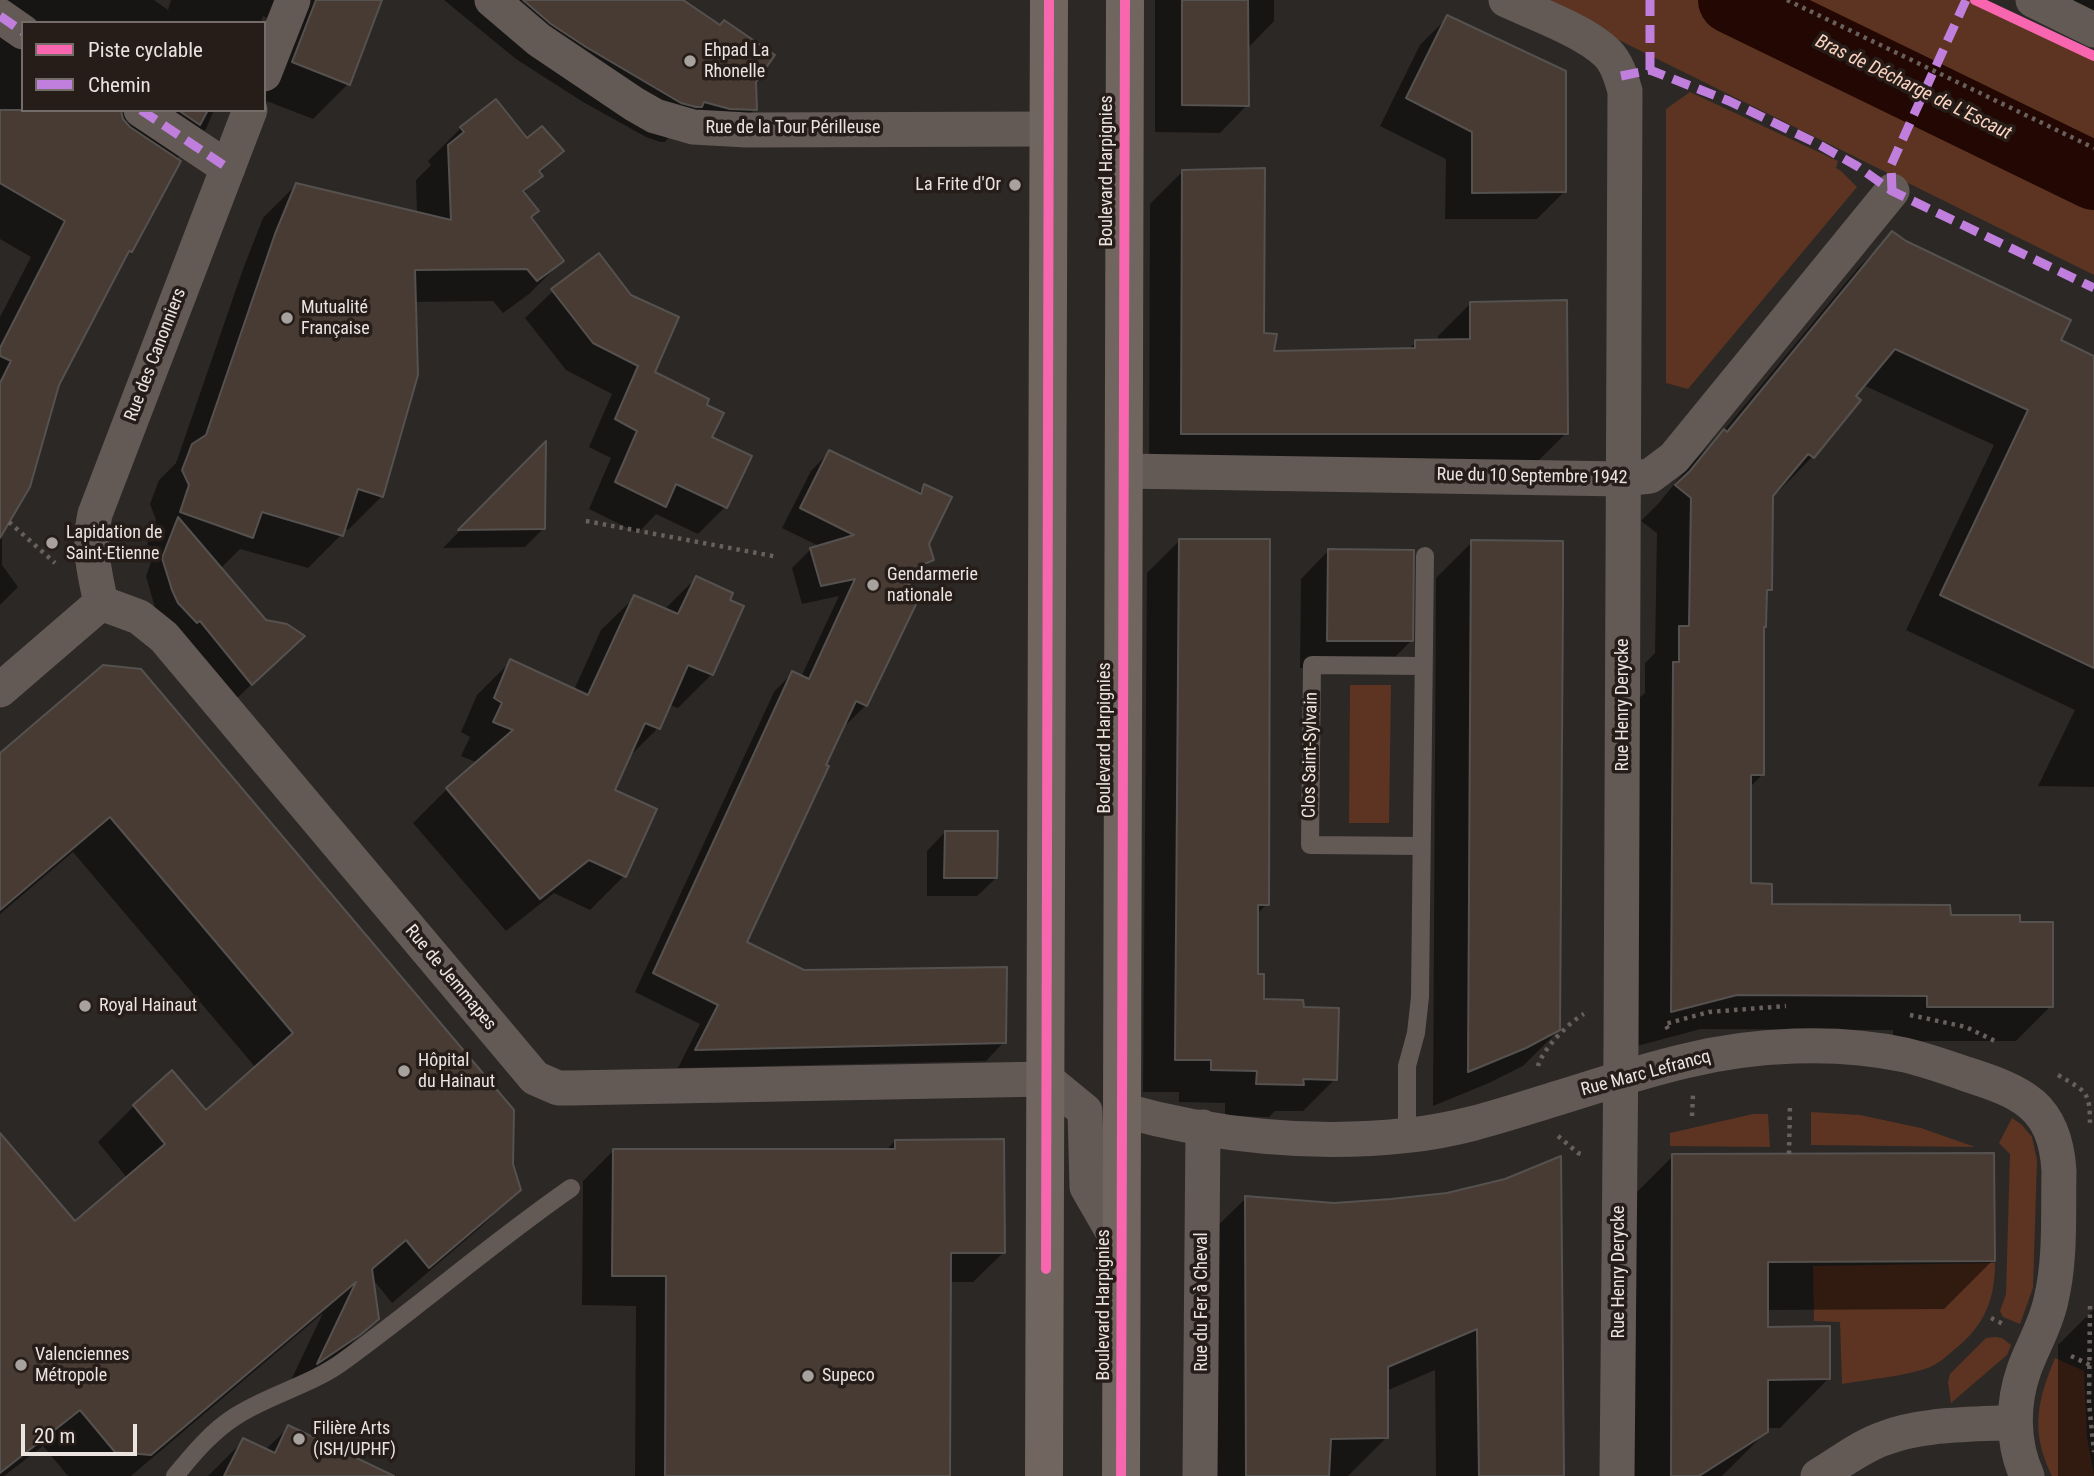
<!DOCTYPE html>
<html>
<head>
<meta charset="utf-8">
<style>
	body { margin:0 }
	#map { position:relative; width:2094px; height:1476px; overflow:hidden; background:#2c2826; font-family:"Roboto Condensed",sans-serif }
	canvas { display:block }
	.legend { position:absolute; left:21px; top:21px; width:245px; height:91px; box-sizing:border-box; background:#261d19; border:2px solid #746c69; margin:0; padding:9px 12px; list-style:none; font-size:21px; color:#eae3e0 }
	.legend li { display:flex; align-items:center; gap:14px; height:35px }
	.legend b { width:35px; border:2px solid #746c69 }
	.scale { position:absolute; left:21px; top:1424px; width:116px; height:32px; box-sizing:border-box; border:4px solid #eae3e0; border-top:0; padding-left:9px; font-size:21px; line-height:24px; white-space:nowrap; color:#eae3e0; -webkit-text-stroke:5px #261d19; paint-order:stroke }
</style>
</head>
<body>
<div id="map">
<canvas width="2094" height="1476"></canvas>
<ul class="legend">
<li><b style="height:9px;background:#f766af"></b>Piste cyclable</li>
<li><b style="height:9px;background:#c07fdc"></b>Chemin</li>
</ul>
<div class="scale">20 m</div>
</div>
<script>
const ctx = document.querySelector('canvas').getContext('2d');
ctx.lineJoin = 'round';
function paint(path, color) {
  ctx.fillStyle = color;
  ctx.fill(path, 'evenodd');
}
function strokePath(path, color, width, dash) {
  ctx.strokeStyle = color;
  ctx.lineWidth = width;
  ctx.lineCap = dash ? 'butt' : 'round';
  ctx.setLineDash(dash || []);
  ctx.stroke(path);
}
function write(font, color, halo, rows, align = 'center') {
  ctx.font = font + ' "Roboto Condensed",sans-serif';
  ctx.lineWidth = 7;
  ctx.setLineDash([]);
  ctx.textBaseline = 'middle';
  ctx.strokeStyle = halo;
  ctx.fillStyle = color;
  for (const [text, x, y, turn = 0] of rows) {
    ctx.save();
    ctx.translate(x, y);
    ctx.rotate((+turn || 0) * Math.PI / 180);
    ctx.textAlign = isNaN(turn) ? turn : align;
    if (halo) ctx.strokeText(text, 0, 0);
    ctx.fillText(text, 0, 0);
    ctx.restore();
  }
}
paint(new Path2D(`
	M1538,0H1986L2094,53V275Z
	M1690,92L1838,161L1836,168L1841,171L1857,187L1688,389L1666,383V109Z
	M1350,685H1391L1389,823H1349Z
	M1811,1112L1860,1115L1921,1128L1975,1147L1811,1145Z
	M1753,1114H1768L1770,1147L1670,1146V1133Z
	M2012,1118L2022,1125L2032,1137L2037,1160L2033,1288L2020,1324L2003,1317L2000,1311L2006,1294L2010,1154L1999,1143Z
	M1995,1263C1995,1300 1984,1326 1955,1349C1947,1356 1938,1364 1928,1368C1901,1377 1870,1379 1842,1384L1840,1322L1814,1321L1813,1266Z
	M1995,1337L2002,1338L2011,1345L2007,1355L1951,1403L1948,1382L1950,1374L1986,1338Z
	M2055,1358L2084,1371L2087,1437L2094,1476H2052C2030,1431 2037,1402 2055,1358Z`), '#5c3421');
paint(new Path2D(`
	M0,0H154L168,10L171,0H381L348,84L313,119L264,100V77L273,22L265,17L263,16L261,23H23V110H214L206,129L176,160L131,251L124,257L58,385L2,531V565L18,587L0,605V317L31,257L0,239Z
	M444,0H680L754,81L755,109L720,144L669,137L665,142H660L646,137L583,102L516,59Z
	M1155,0H1274V21L1247,49V105L1220,133L1155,132Z
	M2064,0H2094V15Z
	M1448,17L1565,191L1537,219H1445L1446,159L1380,126L1420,45Z
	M461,128L527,140L561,151L539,174L540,176L523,194L529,218L562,261L529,294L503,313L493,301L414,302L382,496L348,530L343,528L341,535L308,568L240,549L220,569L285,653L234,701L155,608L146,576L156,548L147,545L156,520L150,504L159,480L176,463L243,269L263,218L296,185L417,214L416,180L431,165L428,161Z
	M1183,171L1272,353L1408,350L1416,342H1438V336L1471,303L1566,433L1533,466L1149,465L1150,204Z
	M1893,233L2058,341L2094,358V787L2038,786L2075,710L1906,630L1994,445L1863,385L1854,396L1859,400L1812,457L1778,492L1776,490L1771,496L1770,589L1765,595L1763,628L1762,775L1749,788V885L1770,906L2019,923L2051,1006L2016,1041H1893V1030L1701,1029L1637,1046L1639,698L1645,693V663L1655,653L1657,533L1641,521L1658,504L1689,466L1722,433L1858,268Z
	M553,291L652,373L705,406L725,507L698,534L656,514L638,533L589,509L611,458L589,447L612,394L566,370L525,318Z
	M544,445V528L525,547L443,548Z
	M829,452L917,494L925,486L927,544L932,560L906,584L866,705L847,724L844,722L745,943L804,972L1004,1042L986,1061L678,1068L700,1024L635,992L774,692L792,673L801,677L839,596L802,604L792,568L811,549L821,547L782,528L811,471Z
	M1179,541L1267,904L1256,915V975L1262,1001L1302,1009L1335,1079L1303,1111H1275L1269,1117L1225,1116V1103L1179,1102V1092H1143L1147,573Z
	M1472,542L1559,1030L1523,1066L1489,1083L1433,1106L1436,578Z
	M1328,551L1411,641L1384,668H1300L1301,579Z
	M696,578L712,674L678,708L669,705L658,728L627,759L612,791L624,876L590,910L554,893L506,931L413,823L447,789L478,763L461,756L470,737L461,732L477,695L511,661L574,690L601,630L635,597L664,610Z
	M104,667L511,1164L519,1190L482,1226L392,1303L371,1277L377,1318L340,1355L283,1397L323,1313L131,1476H68L43,1446L4,1476H0V1136L75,1224L128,1179L98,1142L134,1106L205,1113L256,1068L73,852L0,914V755Z
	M945,832L996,878L977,896H927V851Z
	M895,1141L1004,1252L973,1282H949L948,1476H635L636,1306L582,1305L583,1181L614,1150H886Z
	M1673,1156L1993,1260L1944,1309L1767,1310L1766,1328L1828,1379L1780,1428H1766V1432L1722,1476H1623L1624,1205Z
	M1447,1195L1562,1476H1436L1435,1370L1386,1391V1438L1348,1476H1203V1240L1246,1198L1334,1204Z
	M2094,1309V1476H2058V1345Z
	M288,1428L390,1476H208L244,1440L265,1450Z`), '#0007');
strokePath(new Path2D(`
	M1732,0L2094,176`), '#230703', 68);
const building = new Path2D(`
	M316,0H382L350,85L292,62Z
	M523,0H683L720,25L724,20L775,55L756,82L757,110L730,109L704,102L702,107H696L681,103L586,47L551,24Z
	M1182,0H1248L1249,106L1182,105Z
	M1447,15L1566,71V192L1472,193V132L1406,98Z
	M496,99L527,138L542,126L564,151L539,171L543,176L523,191L539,211L531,217L564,261L537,281L527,269L415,270L418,375L383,497L358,489L343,536L262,512L253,538L180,512L189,485L182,470L192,444L206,435L275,234L296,183L451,220L448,145L464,132L460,127Z
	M0,110H121L123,119L130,127L181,161L132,252L129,251L59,385L30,487L0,538V383L11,361L0,356V348L65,221L0,183Z
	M178,110H208L200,125Z
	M1265,168L1264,333L1277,334L1274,351L1415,348V340L1470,339V302L1567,300L1568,434H1181L1182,170Z
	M1892,231L1906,241L2071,320L2061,340L2094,356V668L1940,595L2028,410L1895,349L1856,396L1861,400L1814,458L1808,454L1773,496L1772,590H1767L1766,627H1764V775H1751V883L1772,884V904L1950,905L1951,915H2020V922H2053V1007H1927V996L1737,995L1671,1012L1673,662H1679V626H1689L1691,498L1675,485L1690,471L1724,429L1727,432Z
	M599,253L631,295L679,317L655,372L709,399L707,405L724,413L712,437L752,456L727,508L676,484L666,507L615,482L637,431L615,419L638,366L593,343L551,289Z
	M546,441L545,529L458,530Z
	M829,450L921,494L924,484L952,497L929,544L934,560L917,567L910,582L905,580L920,596L867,706L856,701L826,765L829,766L747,942L804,970L1007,967L1006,1043L695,1050L718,1005L653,973L792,671L809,679L855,579L821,586L810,548L854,535L800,508Z
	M178,517L266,620L287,624L305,636L252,685L200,621L197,623L178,603L172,590L162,558Z
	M1179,539H1270L1269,905H1258V974H1264V999L1303,1000L1304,1007L1339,1008L1337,1080L1303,1079L1304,1085L1256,1084L1257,1071L1211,1070V1060H1175Z
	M1471,540L1563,541V594L1560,1030L1526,1048L1468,1072Z
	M1328,549L1414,550L1413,641H1327Z
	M696,576L733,593L730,600L744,606L713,675L688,665L660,729L645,723L615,790L657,809L626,877L589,860L540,899L446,788L513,730L493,722L502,703L494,698L510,659L588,695L634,595L678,614Z
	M103,665L141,669L514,1110L513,1164L521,1190L429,1268L406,1240L372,1269L379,1319L360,1335L317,1364L356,1282L151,1455L115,1452L80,1410L0,1473V1133L75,1221L165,1144L133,1105L172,1070L206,1110L293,1033L110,817L0,910V753Z
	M945,831H998L997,878H944Z
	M1004,1139L1005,1253H951L950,1476H665L666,1276H612L613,1149H895V1140Z
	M1994,1153L1995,1261L1768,1262V1327L1830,1326V1379L1768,1380V1432L1699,1476H1671L1672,1154Z
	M1561,1156L1564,1476H1479L1477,1329L1388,1367V1438L1331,1439L1329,1476H1246L1245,1196L1334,1203L1391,1199L1447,1193L1505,1179Z
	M288,1425L394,1476H224L243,1438L275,1453Z`);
paint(building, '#483b33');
strokePath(building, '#55514f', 2);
strokePath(new Path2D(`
	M1787,0L2094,148
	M586,521L778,557
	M9,522L55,563
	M1910,1015L1966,1027L1997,1042
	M1668,1029L1665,1024L1709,1012L1786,1006
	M1538,1066C1542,1050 1569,1022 1584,1014
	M2058,1075C2087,1092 2090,1091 2090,1126
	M1692,1116L1693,1095
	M1558,1136L1578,1153L1584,1155
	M1789,1154L1790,1104
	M2090,1306L2089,1403L2094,1452
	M1991,1318L2003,1324
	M2071,1356L2090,1365`), '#67605d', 4.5, [3.5, 5]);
strokePath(new Path2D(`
	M1421,846L1310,845L1312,665L1423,666
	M1407,1136V1066L1416,1033L1420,997L1425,556
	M175,1476C193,1454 212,1431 236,1416C270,1394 312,1385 345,1360C422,1304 493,1242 571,1188`), '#635a56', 18);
strokePath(new Path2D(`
	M492,0L539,40L634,104L655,116L693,127L747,130L1049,129
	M1506,0C1534,13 1585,31 1607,53C1617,63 1621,77 1625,91L1621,1045L1617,1476
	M2033,0L2094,30
	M0,16L23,32
	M264,74L293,0
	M141,110L228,168
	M1123,471L1623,479L1650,476L1674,458L1892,191
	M101,603L139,617L164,637L535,1078L558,1088H570L1046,1079L1085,1111L1087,1187L1121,1246
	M101,603C94,572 88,545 95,514L250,110
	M0,690L101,603
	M1122,1110C1214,1136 1314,1146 1410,1135C1461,1130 1509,1113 1558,1098C1600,1085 1642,1071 1685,1061C1753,1044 1836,1040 1905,1055C1926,1060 1946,1067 1966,1074C2022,1092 2055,1105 2059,1171C2058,1213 2061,1259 2051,1300C2046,1325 2032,1347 2024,1370C2012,1404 2012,1443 2027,1476
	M1200,1476L1203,1127
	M1818,1476C1840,1463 1861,1446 1885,1438C1923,1423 1974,1425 2015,1422`), '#635a56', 35);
strokePath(new Path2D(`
	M1044,1476L1049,0
	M1121,1476L1125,0`), '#70655f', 38);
strokePath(new Path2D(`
	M0,16L23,32
	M1650,70V0
	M1621,76L1650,70L1729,101L1816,143L1857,166L1892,191L2094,288
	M141,110L228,168
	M1892,191L1891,165L1966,0`), '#c07fdc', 9, [18, 9]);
strokePath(new Path2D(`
	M1975,0L2094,56
	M1046,1269L1049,0
	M1121,1476L1125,0`), '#f766af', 10);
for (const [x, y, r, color] of [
	[690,61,7,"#a8a29f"],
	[1015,185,7,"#a8a29f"],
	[287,318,7,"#a8a29f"],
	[52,543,7,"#a8a29f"],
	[873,585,7,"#a8a29f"],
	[85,1006,7,"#a8a29f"],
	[404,1071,7,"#a8a29f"],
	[21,1365,7,"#a8a29f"],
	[808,1376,7,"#a8a29f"],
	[299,1439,7,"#a8a29f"]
]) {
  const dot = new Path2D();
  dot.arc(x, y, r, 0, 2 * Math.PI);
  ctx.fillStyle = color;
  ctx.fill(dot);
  strokePath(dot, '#261d19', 2.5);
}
write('18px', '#eae3e0', '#261d19', [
	["Ehpad La",704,51],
	["Rhonelle",704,72],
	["La Frite d'Or",1001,185,"right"],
	["Mutualité",301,308],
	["Française",301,329],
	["Lapidation de",66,533],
	["Saint-Etienne",66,554],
	["Gendarmerie",887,575],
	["nationale",887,596],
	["Royal Hainaut",99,1006],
	["Hôpital",418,1061],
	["du Hainaut",418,1082],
	["Valenciennes",35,1355],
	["Métropole",35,1376],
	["Supeco",822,1376],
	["Filière Arts",313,1429],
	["(ISH/UPHF)",313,1450]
], 'left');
write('18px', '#eae3e0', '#261d19', [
	["Rue de la Tour Périlleuse",793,128],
	["Boulevard Harpignies",1107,171,-90],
	["Rue des Canonniers",156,355,-69],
	["Rue du 10 Septembre 1942",1532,477,1],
	["Rue Henry Derycke",1623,705,-90],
	["Boulevard Harpignies",1105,738,-90],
	["Clos Saint-Sylvain",1311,755,-89],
	["Rue de Jemmapes",450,978,50],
	["Rue Marc Lefrancq",1646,1074,-15],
	["Rue Henry Derycke",1619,1272,-90],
	["Rue du Fer à Cheval",1202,1302,-90],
	["Boulevard Harpignies",1104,1305,-90]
]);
write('italic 19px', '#fbd3c1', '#261d19', [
	["Bras de Décharge de L'Escaut",1913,88,26]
]);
</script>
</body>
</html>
